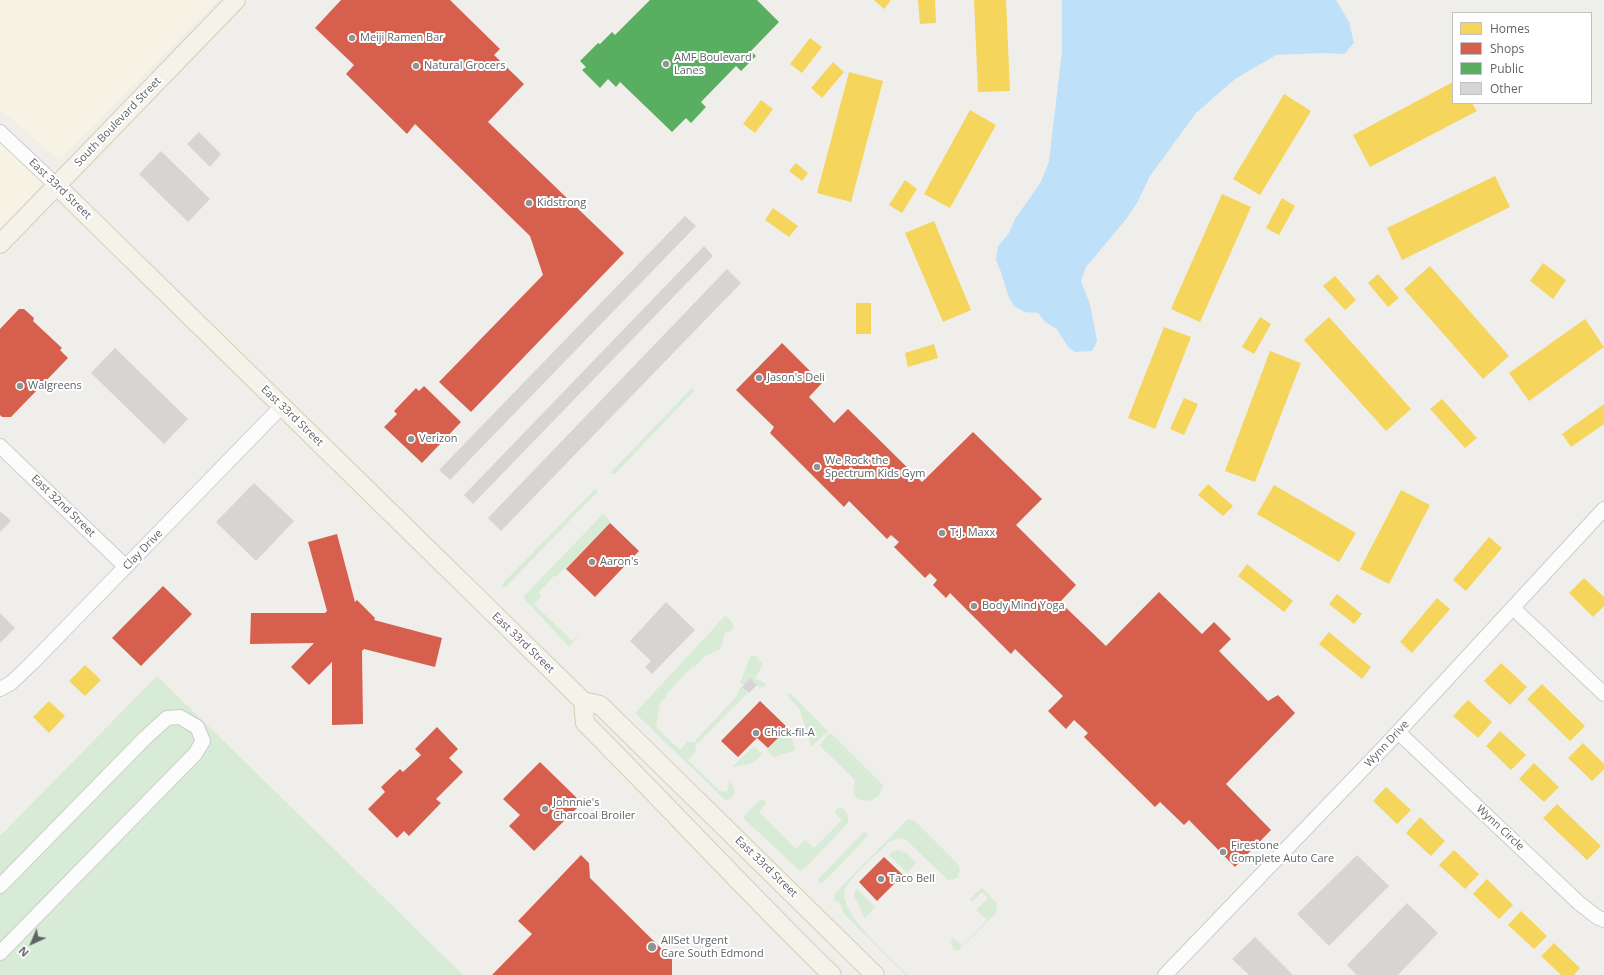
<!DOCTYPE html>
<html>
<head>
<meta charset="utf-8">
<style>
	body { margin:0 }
	#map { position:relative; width:1604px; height:975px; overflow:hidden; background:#efeeea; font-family:"Open Sans",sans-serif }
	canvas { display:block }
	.legend { position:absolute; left:1452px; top:12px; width:140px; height:92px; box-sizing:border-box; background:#fff; border:1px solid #bfc1c3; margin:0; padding:5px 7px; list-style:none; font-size:12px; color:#5f6368 }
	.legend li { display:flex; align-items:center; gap:8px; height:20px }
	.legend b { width:20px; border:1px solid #bfc1c3 }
	.north { position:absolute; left:12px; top:923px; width:40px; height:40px; -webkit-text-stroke:3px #fff; paint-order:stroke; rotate:224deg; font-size:11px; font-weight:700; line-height:16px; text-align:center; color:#5f6368 }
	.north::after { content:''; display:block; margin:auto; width:14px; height:18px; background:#5f6368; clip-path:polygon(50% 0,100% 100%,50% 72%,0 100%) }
</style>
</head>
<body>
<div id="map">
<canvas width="1604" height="975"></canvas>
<ul class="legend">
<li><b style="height:11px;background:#f6d55c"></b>Homes</li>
<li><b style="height:11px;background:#d6604d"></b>Shops</li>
<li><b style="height:11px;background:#5aae61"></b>Public</li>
<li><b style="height:11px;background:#d6d5d3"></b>Other</li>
</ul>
<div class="north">N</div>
</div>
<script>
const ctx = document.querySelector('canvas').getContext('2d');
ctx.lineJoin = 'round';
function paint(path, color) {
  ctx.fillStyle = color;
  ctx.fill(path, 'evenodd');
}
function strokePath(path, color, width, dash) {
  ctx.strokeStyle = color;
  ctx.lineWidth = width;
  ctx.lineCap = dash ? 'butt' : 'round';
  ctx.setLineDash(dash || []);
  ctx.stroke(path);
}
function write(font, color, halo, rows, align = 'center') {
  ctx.font = font + ' "Open Sans",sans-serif';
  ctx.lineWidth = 4;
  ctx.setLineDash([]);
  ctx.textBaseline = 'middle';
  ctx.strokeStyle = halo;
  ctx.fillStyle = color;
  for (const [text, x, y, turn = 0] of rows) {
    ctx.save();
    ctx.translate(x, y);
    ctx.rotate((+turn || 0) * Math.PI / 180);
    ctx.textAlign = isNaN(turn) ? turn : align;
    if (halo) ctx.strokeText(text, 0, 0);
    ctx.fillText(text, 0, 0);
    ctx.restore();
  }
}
paint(new Path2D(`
	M0,0H218L59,160L0,109Z
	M0,142L44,182L0,229Z`), '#f7f3e4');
paint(new Path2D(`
	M692,388L694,390L693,392L615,474H612L611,472Z
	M595,489L597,490V492L506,587H502L503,583Z
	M603,514L610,521V523L566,569H563L557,576H554L539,592L541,596L534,604L572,641L581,633L569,647L523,597Z
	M725,616C731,619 736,626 732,631L725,633L721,649L705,656L695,667L693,666L666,694L667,696L660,703L656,727L680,750L687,742H694L736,697L740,688L742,687L748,693L696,745L695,752L688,760L720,791L727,792L729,782C738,789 735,797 726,801L635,713Z
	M753,655L757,657L763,665L755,678L766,684L764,687H758L750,678L744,685L740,683L750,657Z
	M157,676L463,975H0V836Z
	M790,693L828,731L811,747L800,710L787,695Z
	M788,728H790L795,750L774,757L767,750Z
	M829,734H832L883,785C882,798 867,805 856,798L853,792L855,780L819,745Z
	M754,746L762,754L753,763L732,767Z
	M760,800L766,801V804L759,812L796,849L805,840L814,848L842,820L835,813L836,809L842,808C847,811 849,817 848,823L808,865L800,871L743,818L747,812Z
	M908,819L915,821L957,863L960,869L958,877L955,879L948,880L906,840L899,838L889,842C879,852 850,877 845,889C836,911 894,960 908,975H906L844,914L840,903L834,901L835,894L840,888Z
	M864,832L867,833L868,835L866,838L823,883H819L818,879Z
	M898,850L907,853L916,863L907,873L889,855L892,852Z
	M856,888L875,907L865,918L854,896Z
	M982,888L997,903L996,913L958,951L954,950L951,943L953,937L962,946L987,920L976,910L988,898L982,892L972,902L970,899Z`), '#d8ebd6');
paint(new Path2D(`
	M1062,0H1336L1349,22L1354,43L1344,54L1321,53L1276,55L1235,79L1196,113L1150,176L1137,203L1127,218L1086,267L1081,281L1090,304L1097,341L1092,351L1075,352L1068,347L1057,329L1045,322L1038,313L1025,312L1014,306L1009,298L1001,272L996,260L998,246L1009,233L1015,219L1041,182L1049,161L1062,51Z`), '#bfe0f9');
paint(new Path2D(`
	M874,0H891L884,9Z
	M918,0H935L936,23L920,24Z
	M974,0H1006L1010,91L978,92Z
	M810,38L822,47L802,73L790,64Z
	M833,62L844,72L822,98L811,88Z
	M849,72L883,81L851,202L817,193Z
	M1453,82V103H1472L1477,111L1370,167L1353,135Z
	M1284,94L1311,111L1260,195L1233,179Z
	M761,100L773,109L755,133L743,124Z
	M970,110L996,125L950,208L924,194Z
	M796,163L808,173L802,181L789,171Z
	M1495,176L1510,207L1402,260L1387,228Z
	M905,180L917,189L902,213L889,205Z
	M1222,194L1251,207L1200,322L1171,309Z
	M1282,198L1295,206L1279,235L1266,228Z
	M773,208L798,226L789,237L765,220Z
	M934,221L971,310L943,322L905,233Z
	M1543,263L1566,280L1553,299L1530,281Z
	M1430,266L1509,356L1483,379L1404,289Z
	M1378,274L1399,298L1388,307L1368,283Z
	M1335,276L1356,300L1345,310L1323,286Z
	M856,303H871V334H856Z
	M1260,317L1271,324L1254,354L1242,347Z
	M1329,317L1411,409L1386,431L1304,340Z
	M1585,319L1604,347L1529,401L1509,373Z
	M1164,327L1191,337L1155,429L1128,418Z
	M934,344L938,358L908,367L905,353Z
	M1270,351L1301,363L1255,482L1225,471Z
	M1184,398L1198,404L1184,435L1170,429Z
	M1442,399L1477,438L1465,448L1430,409Z
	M1604,404V424L1571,447L1562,434Z
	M1208,484L1233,506L1223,516L1198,495Z
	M1274,485L1356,533L1339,562L1257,514Z
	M1401,490L1430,505L1389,584L1360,569Z
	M1489,537L1502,548L1466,591L1453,580Z
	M1247,564L1293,601L1284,612L1238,576Z
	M1584,578L1604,597V606L1593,617L1569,593Z
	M1337,594L1362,614L1354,624L1329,604Z
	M1437,598L1450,609L1412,653L1400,642Z
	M1329,632L1371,667L1362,679L1319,644Z
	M1501,663L1527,687L1510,705L1484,681Z
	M85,665L101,680L85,696L69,681Z
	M1542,684L1585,726L1570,741L1527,699Z
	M1468,700L1492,722L1478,738L1453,716Z
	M49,701L65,716L49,733L33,717Z
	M1500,731L1526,755L1511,770L1486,746Z
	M1583,743L1604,764V769L1592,781L1568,758Z
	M1534,763L1559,787L1544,802L1519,779Z
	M1386,787L1411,810L1397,824L1373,801Z
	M1557,804L1601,846L1587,860L1543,818Z
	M1420,817L1445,841L1431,856L1406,833Z
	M1454,850L1479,874L1465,889L1439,865Z
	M1487,879L1513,905L1499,919L1473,894Z
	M1521,911L1547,936L1534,949L1508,925Z
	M1554,943L1580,968L1574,975H1561L1541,956Z`), '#f6d55c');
paint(new Path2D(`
	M341,0H450L500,49L494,55L524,84L488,122L624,253L471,412L439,382L543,275L530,236L415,124L407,134L346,74L354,65L315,28Z
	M19,309H24L34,318L33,321L62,348L60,350L68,358L11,417H2L0,415V329Z
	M782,343L822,383L809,397L834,423L848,409L922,482L973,432L1042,499L1016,525L1076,585L1060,602L1106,646L1159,592L1202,634L1214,622L1231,639L1219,651L1268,701L1278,695L1295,713L1226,784L1271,830L1235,867L1189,820L1184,825L1160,802L1155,807L1084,737L1088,733L1074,720L1066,729L1048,711L1063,696L1015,649L1011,654L950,593L946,598L933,585L937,580L930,573L925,578L894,547L899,542L891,535L887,539L849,501L844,507L770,433L774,427L736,390Z
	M424,386L461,422L422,463L384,427L397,414L394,411L416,388L419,391Z
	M610,523L639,551L595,597L566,569Z
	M337,534L355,602L357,600L375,618L374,620L442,638L435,667L364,649L362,651L363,724L332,725V662L309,685L291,667L314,643L250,644L251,613H325L327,611L308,542Z
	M163,586L192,614L141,666L112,638Z
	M760,701L788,728L768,748L757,738L738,757L721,741Z
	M437,727L458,749L449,758L463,772L436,799L441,803L409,836L404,831L397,838L368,809L385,792L381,787L400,769L403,772L421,755L415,749Z
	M540,762L582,803L534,851L509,826L520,815L503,799Z
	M581,855L589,863L590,878L672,959V975H492L532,934L518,921Z
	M884,857L903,875L877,901L859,882Z`), '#d6604d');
paint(new Path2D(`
	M650,0H757L779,22L751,51L756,56L741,71L736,66L701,102L706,107L691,123L686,118L672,132L620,82L616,87L608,79L600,88L582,70L586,67L580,61L598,43L600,44L612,32L615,35Z`), '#5aae61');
paint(new Path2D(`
	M199,132L221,154L210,167L187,144Z
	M161,151L210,199L188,222L139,174Z
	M685,216L696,226L450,480L439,470Z
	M704,246L713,256L473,504L464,495Z
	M727,269L741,283L501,531L488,518Z
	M115,348L188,419L164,444L91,373Z
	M254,483L294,521L256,561L216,522Z
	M0,511L11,521L0,532Z
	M666,602L695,630L652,674L645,667L651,661L630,641Z
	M0,613L15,628L0,643Z
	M750,678L757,685L749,693L742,687Z
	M1357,855L1389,886L1329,946L1297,914Z
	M1407,903L1438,933L1398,975H1357L1347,965Z
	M1255,937L1293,975H1249L1232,959Z`), '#d6d5d3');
const minor = new Path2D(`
	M0,132L56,185
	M0,446L126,567
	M1513,608L1604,694
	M0,689L11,683L32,663L282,406
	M1398,732L1579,903L1597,917L1604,920
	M0,886L145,738L167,718L180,717L197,727L203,741L195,754L0,953
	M1165,975L1387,744L1604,509`);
const major = new Path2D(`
	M56,185L583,701L600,705L875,975
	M0,244L236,0
	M583,701L585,723C668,806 748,893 832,975`);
strokePath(minor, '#cbcccc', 16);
strokePath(major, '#d7ceb8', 20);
strokePath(minor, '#fdfcfc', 14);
strokePath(major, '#f4f2e9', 18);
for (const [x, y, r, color] of [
	[352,38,4,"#919496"],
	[666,64,4,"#919496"],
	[416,66,4,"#919496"],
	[529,203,4,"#919496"],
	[759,378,4,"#919496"],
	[20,386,4,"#919496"],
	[411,439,4,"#919496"],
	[817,467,4,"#919496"],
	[942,533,4,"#919496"],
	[592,562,4,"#919496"],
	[974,606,4,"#919496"],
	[756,733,4,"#919496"],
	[545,809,4,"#919496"],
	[1223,852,4,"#919496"],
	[881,879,4,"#919496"],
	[652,947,5,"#919496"]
]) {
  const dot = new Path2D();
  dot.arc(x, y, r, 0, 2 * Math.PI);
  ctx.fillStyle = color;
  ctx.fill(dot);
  strokePath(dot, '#fff', 1.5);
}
write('11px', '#5f6368', '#fff', [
	["Meiji Ramen Bar",360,38],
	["AMF Boulevard",674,58],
	["Lanes",674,71],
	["Natural Grocers",424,66],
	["Kidstrong",537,203],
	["Jason's Deli",767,378],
	["Walgreens",28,386],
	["Verizon",419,439],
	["We Rock the",825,461],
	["Spectrum Kids Gym",825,474],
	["T.J. Maxx",950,533],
	["Aaron's",600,562],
	["Body Mind Yoga",982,606],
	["Chick-fil-A",764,733],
	["Johnnie's",553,803],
	["Charcoal Broiler",553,816],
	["Firestone",1231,846],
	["Complete Auto Care",1231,859],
	["Taco Bell",889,879],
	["AllSet Urgent",661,941],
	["Care South Edmond",661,954]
], 'left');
write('11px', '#5f6368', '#fff', [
	["South Boulevard Street",118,122,-46],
	["East 33rd Street",60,189,44],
	["East 33rd Street",292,416,44],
	["East 32nd Street",63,506,44],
	["Clay Drive",143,550,-46],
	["East 33rd Street",523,643,44],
	["Wynn Drive",1387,744,-47],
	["Wynn Circle",1500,828,43],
	["East 33rd Street",766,867,44]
]);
</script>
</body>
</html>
